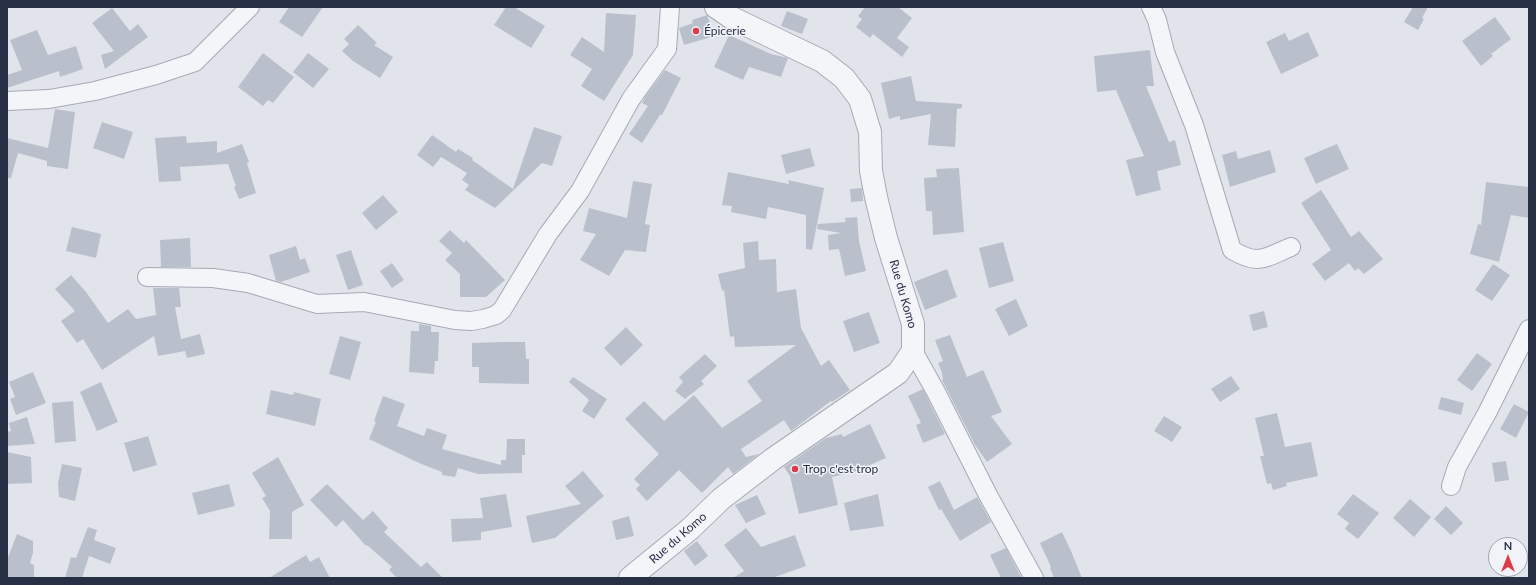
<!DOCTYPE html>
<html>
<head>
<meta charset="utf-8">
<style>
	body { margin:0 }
	#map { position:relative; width:1536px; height:585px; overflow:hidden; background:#e1e4eb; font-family:Lato,sans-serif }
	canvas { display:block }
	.frame { position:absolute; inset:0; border:8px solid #273045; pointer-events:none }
	.north { position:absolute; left:1488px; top:537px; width:40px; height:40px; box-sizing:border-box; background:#f1f3f8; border:1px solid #a0a5b0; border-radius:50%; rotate:0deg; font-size:11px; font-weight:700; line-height:16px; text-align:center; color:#273045 }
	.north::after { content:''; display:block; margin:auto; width:14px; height:18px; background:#dc3a49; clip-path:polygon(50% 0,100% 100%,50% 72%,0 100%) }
</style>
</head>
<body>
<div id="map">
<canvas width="1536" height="585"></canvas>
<div class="frame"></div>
<div class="north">N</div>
</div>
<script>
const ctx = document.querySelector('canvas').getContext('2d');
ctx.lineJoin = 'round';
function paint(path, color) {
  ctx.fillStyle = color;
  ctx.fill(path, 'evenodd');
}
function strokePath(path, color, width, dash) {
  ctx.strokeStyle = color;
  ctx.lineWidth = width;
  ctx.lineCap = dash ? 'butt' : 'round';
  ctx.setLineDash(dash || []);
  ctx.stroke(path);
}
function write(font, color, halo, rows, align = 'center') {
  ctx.font = font + ' Lato,sans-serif';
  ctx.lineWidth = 3;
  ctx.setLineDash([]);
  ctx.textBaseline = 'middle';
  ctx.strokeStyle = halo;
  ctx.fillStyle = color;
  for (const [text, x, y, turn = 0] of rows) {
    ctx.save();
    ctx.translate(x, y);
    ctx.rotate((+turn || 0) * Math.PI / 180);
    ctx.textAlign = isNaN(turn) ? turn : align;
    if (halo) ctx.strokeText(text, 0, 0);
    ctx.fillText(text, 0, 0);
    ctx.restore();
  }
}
paint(new Path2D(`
	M289,7H323L302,37L279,22Z
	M506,7H514L545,26L531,48L494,25Z
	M865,7H898L912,18L897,38L909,47L902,57L873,34L870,38L856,27L862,19L858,16Z
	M1413,7H1428L1422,18L1424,19L1418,30L1404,22Z
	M112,8L130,31L138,24L148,37L105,69L101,55L114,51L92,23Z
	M787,11L808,19L802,34L781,26Z
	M606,13L636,15L633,55L604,101L581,86L592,69L570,55L582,37L604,52Z
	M707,15L715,36L684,45L679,28L693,23L692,20Z
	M1495,17L1511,39L1491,54L1493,56L1481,66L1462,41Z
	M358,25L377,43L374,45L393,57L380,78L353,61L342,51L349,44L344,39Z
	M37,30L48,55L76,46L83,69L60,77L59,71L7,88V75L22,70L10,40Z
	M1308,32L1319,56L1281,74L1266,42L1285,33L1289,41Z
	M729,35L771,54L788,58L781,77L749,67L743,80L714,67Z
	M1150,50L1154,86H1146L1169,142L1175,140L1181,165L1157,171L1161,190L1136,196L1126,160L1144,156L1116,90L1097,92L1094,56Z
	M263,53L294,77L273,103L268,100L263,106L238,87Z
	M308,53L329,69L313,88L293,72Z
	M665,70L681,78L662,115H660L642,143L629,134L648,106L642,103L645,97Z
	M911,76L916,101L962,104V108L957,109L955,147L928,145L931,114L900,120V116L889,119L881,83Z
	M55,109L75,112L68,169L47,166V161L18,153L11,178H7V138L48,148Z
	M102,122L133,132L124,159L93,148Z
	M534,127L562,136L552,166L542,163L495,208L465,190L469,185L462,180L467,173L441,157L433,167L417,155L432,135L456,152L458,149L473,158L472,160L513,189Z
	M186,136L187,143L217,141V153L242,144L249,162L247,163L256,193L239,199L234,187L236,186L228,164L180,167L181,181L159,182L155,138Z
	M1337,144L1349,169L1316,184L1304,158Z
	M810,148L815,166L786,174L781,155Z
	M1270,150L1276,172L1230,187L1222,155L1236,151L1238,159Z
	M959,168L964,232L933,235L932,211H926L924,178L937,177L936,169Z
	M728,172L789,184L788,180L824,188L812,250L806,249V215L768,207L766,219L731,212L732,206L722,205Z
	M633,181L652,184L645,224L650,225L646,252L625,250L609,276L580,260L596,234L583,231L589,208L627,218Z
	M1486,182L1529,187V218L1511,215L1499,262L1470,254L1478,224L1481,225Z
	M862,188L863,201L851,202L850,189Z
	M1321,190L1351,237L1359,231L1383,259L1364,274L1358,268L1355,271L1349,263L1325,281L1312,264L1331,250L1301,203Z
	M383,195L398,212L376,230L362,213Z
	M857,217L859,241L866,271L845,276L839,249L829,250L828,235L841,233L817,229L818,224L846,222L845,218Z
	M72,227L101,234L96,258L66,251Z
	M450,230L464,243L466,240L505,280L486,297H460V274L445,260L452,253L439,241Z
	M190,238L191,267H161L160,240Z
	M758,241L759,260L776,259L777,292L796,289L801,328L821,366L829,360L850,390L832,402L831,401L791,431L784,420L741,449L746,457L759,454L733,474L728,467L702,493L679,470L647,501L636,489L640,485L634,479L659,454L625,419L644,401L664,421L694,395L722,428L762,401L747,381L796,345L735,347L734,336L730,337L724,290L722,291L718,274L745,268L743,243Z
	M1003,242L1014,281L989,288L979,248Z
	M296,246L300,260L305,258L310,272L281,282L276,281L269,255Z
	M351,250L363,285L348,290L336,255Z
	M392,263L404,280L392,288L380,271Z
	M1493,264L1510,275L1492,301L1475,290Z
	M947,269L957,297L925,310L914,282Z
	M71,275L86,292L108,323L128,309L136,319L156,315L153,288H179L181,307H175L181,339L200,334L205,354L187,358L185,351L158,356L154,336L102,370L83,339L77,343L61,321L75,311L55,289Z
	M1016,299L1028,326L1009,336L995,309Z
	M1264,311L1268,327L1253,331L1249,315Z
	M869,312L880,343L854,352L843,321Z
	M419,324L431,326V332H439L438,361H435L434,374L409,372L411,331H419Z
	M626,327L643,345L621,366L604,348Z
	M950,335L967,377L983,370L1002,412L991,416L1012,444L987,462L975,445L942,380H943L942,373L938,363L943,361L935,340Z
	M340,336L361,342L350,380L329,374Z
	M502,342H525L526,359H529V384L479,383V367H472V343Z
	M1477,353L1492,364L1472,391L1457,380Z
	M705,354L717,366L701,381L704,384L685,399L675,391L683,382L679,377Z
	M33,372L46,403L16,415L10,399L15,397L9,382Z
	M1231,376L1240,389L1220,402L1211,389Z
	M573,377L607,399L594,419L582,411L589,400L569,382Z
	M101,382L118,422L97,431L80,392Z
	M923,389L945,434L923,443L916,425L921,423L908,396Z
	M271,390L293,395L294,392L321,399L315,426L266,414Z
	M383,396L405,404L397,426L424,436L427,428L447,435L442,449L501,465V460H506L507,439H525V455H522V473L478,474L458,468L455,477L442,475V472L419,463L369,439L376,422L374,421Z
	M1441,397L1464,403L1461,415L1438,409Z
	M73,401L76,441L55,443L52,403Z
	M1514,404L1529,412L1516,438L1500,429Z
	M1277,413L1285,447L1311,442L1318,476L1286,483L1287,486L1273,490L1271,483L1267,484L1260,456H1264L1255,418Z
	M1164,416L1182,427L1172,442L1154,431Z
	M27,417L35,444L7,446V432L11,431L9,423Z
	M870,424L886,458L854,472L832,477L838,505L799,514L790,476L784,467L826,438L842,434L843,437Z
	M148,436L157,465L133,472L124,443Z
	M7,452L31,457L32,483L7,484Z
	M278,457L304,505L292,512V539H269L270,511L262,498L266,496L252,473Z
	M1506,461L1509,480L1495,482L1492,463Z
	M62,464L82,468L75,501L59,497L58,483Z
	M583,471L604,496L555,538L532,543L526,516L581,504L565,486Z
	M940,481L954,510L977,497L991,522L960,541L941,509L939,510L928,487Z
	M229,484L235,506L198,515L192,493Z
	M327,484L363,520L373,511L388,528L384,532L421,567L427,562L443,578H397L389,570L392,567L367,545L366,546L343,520L336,527L310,500Z
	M506,494L512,527L481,532V540L452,542L451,519L483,518L480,498Z
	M878,494L884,526L850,531L844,503Z
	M1353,494L1379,513L1358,539L1345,529L1349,523L1337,514Z
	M757,495L766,514L746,523L735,505Z
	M1410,499L1431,517L1414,537L1393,518Z
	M1446,506L1463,523L1451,535L1434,519Z
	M629,516L634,536L616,540L612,521Z
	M88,527L97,530L94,540L116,548L110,564L89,556L82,578H65L71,557L76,558Z
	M746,528L761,547L795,535L806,566L772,578H733L744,571L724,545Z
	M1062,532L1071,551L1082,578H1054L1050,568L1051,567L1040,543Z
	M17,534L33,541V553L30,563L34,565V578H7V560Z
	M697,541L708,556L695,566L684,551Z
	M1006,548L1021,577L1001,578L990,555Z
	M306,555L310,562L319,557L330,578H269Z`), '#bac0cb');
const minor = new Path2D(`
	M1151,7L1157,20L1165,52L1194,125L1232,250C1259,266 1264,258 1291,247
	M7,101L49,99L95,91L156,75L195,62L250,7
	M147,277L213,278L248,283L317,304L364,302L455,320L471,321L483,319L496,315L502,310L548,234L580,191L631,99L667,49L670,7
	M913,351L936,392L988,495L1034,578
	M1451,486L1457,467L1487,413L1529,329`);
const tertiary = new Path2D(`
	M630,578L690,529L721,499L773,459L898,373L913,351V324L886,238L876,197L871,171L870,132L860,99L844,78L822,61L732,18L716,7`);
strokePath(minor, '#a5aab6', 20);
strokePath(tertiary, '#a5aab6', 24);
strokePath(minor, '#f4f5f9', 18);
strokePath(tertiary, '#f4f5f9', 22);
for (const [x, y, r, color] of [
	[696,31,4,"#dc3a49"],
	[795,469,4,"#dc3a49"]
]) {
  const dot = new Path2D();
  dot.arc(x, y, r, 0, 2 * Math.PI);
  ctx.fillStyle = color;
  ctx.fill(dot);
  strokePath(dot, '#f1f3f8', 1.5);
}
write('12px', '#273045', '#f1f3f8', [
	["Épicerie",704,31],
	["Trop c'est trop",803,469]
], 'left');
write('12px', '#273045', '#f1f3f8', [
	["Rue du Komo",903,294,74],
	["Rue du Komo",678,538,-41]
]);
</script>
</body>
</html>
